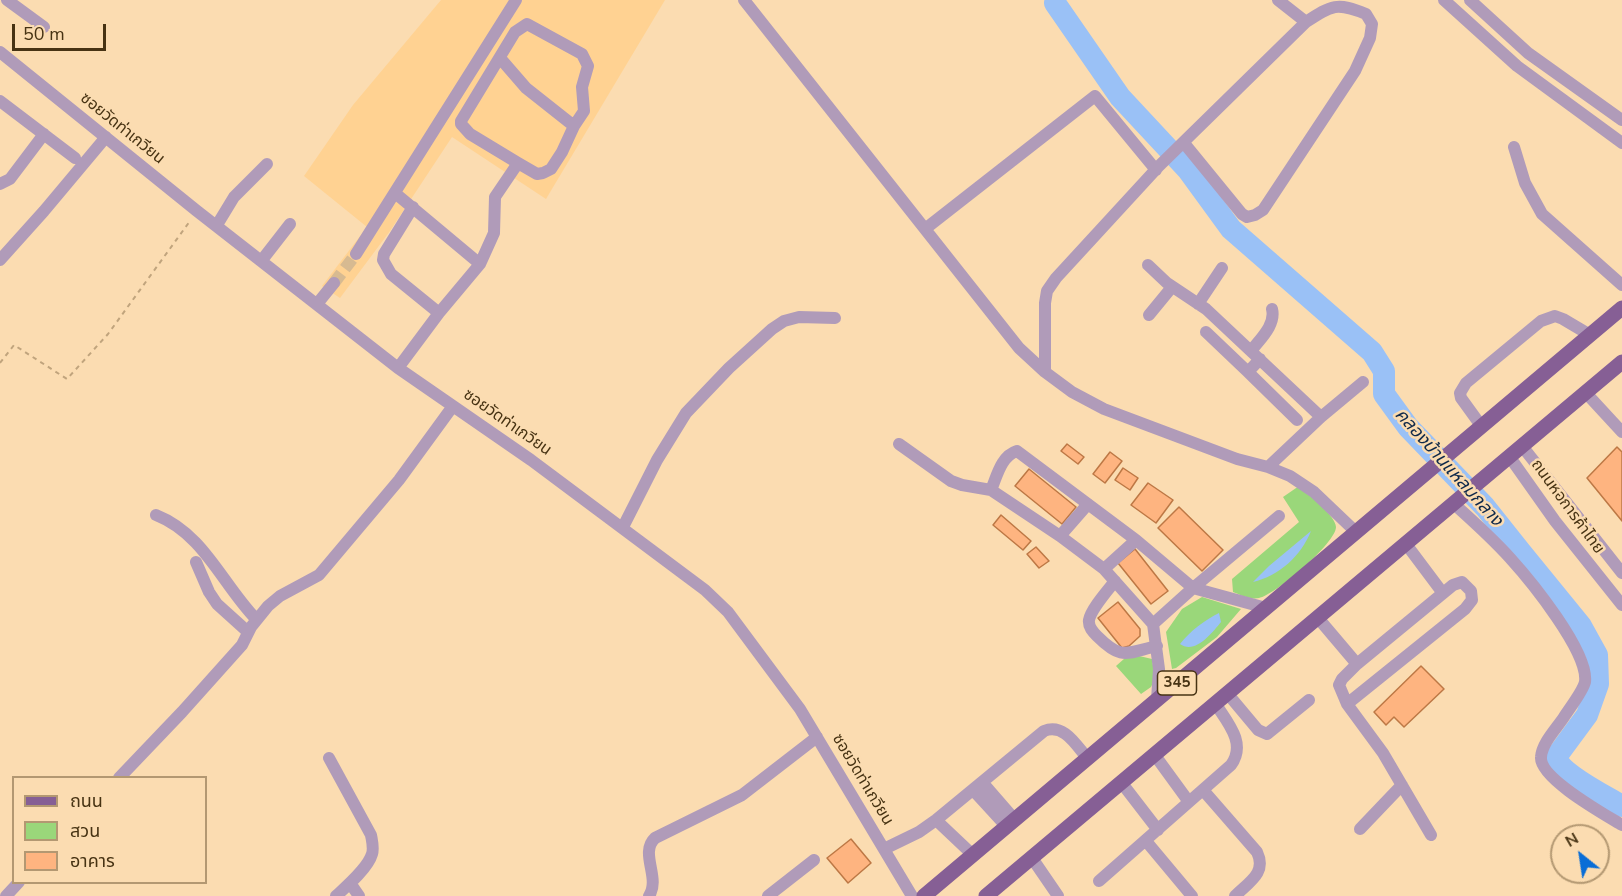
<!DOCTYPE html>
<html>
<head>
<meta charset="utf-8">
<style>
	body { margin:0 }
	#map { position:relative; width:1622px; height:896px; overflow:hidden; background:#fbdcb1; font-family:"Nunito Sans","Noto Sans Thai",sans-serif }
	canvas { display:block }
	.legend { position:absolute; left:12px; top:776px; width:195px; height:108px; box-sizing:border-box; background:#fbdcb1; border:2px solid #b39872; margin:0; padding:8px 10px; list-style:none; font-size:18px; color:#473313 }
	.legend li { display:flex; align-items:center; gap:12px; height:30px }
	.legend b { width:30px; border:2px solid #b39872 }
	.north { position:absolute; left:1550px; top:824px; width:60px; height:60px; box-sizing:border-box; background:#fbdcb1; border:2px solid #b39872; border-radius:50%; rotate:330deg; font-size:16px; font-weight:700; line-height:24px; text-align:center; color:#473313 }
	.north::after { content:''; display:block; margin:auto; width:21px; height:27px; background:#096dd6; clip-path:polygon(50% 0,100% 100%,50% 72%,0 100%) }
	.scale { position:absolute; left:12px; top:24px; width:94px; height:27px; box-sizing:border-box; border:3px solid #473313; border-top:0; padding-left:8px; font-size:18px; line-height:21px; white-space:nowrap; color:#473313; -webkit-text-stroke:4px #fbdcb1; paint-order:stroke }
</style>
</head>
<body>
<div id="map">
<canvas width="1622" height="896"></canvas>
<ul class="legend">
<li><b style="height:8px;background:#865f95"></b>ถนน</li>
<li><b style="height:16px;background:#9ad77a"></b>สวน</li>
<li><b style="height:16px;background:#feb480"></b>อาคาร</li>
</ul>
<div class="north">N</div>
<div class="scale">50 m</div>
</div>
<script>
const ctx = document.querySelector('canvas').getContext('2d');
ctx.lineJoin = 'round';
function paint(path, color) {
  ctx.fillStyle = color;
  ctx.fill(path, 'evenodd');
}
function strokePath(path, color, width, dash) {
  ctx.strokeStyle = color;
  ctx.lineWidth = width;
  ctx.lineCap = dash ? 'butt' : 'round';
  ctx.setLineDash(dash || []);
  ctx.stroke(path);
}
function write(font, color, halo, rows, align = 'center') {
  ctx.font = font + ' "Nunito Sans","Noto Sans Thai",sans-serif';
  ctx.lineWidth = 5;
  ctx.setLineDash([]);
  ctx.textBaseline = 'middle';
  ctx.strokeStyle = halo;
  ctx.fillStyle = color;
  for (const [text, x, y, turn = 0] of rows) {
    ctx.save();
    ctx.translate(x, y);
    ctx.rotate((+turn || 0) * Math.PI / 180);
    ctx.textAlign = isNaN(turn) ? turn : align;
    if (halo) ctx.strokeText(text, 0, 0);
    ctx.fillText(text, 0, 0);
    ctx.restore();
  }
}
paint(new Path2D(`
	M441,0H665L546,199L452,137L390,231L340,298L322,286L367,227L304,176L353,105Z`), '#ffd292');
paint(new Path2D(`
	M1299,486C1308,494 1336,516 1336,527C1336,543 1275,595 1259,598C1250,600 1241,595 1233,592L1232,579L1299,522L1283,497Z
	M1202,597L1241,609L1217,637L1176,668L1172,669L1166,632L1182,609Z
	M1135,655L1152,659L1155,679L1151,687L1141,694L1116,666L1125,658Z`), '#9ad77a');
paint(new Path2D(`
	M1311,531C1301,556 1279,576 1253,582L1269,566Z
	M1219,613L1221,622C1212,633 1195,655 1180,644C1190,631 1205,620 1219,613Z`), '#9ac1f6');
strokePath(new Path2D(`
	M1055,3L1120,97L1188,170L1231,229L1372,352L1384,371V394L1408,427L1485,507L1520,551L1581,626L1597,655L1598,684L1587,715L1556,757C1560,774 1606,796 1622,806`), '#9ac1f6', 22);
const building = new Path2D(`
	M1067,444L1084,457L1078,464L1061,451Z
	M1617,447L1622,452V521L1587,478Z
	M1110,452L1122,461L1105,483L1093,474Z
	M1123,468L1138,478L1130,490L1115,480Z
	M1029,469L1076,507L1062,524L1015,486Z
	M1148,483L1173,500L1156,523L1131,505Z
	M1179,507L1223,550L1202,571L1158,528Z
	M1001,515L1031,541L1023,550L993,525Z
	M1036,547L1049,561L1039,568L1027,554Z
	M1135,549L1168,591L1151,604L1118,563Z
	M1118,602L1140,629V636L1129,646L1122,648L1098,618Z
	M1421,666L1444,689L1404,727L1394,717L1386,725L1374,712Z
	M851,839L871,863L848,883L827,858Z`);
paint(building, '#feb480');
strokePath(building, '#bd7845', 1.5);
strokePath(new Path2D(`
	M334,283L356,254`), '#d7ba91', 12, [12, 6]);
strokePath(new Path2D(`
	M0,363L14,345L67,379L108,334L190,221`), '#c0a47d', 2, [4.5, 4.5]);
strokePath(new Path2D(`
	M7,0L44,27
	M744,0L1019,348L1045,372L1072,392L1104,409L1237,459L1268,467L1290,476L1314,492L1356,532
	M1278,0L1306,22
	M1444,0L1517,66L1622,143
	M1470,0L1528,53L1622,120
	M527,24L582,54L588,66L582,87L584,111L574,126L562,152L551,169L543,173L537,174L518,163L470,134L461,124V121L515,32Z
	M0,52L197,211L398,368L531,460L705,590L728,612L800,709L912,896
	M500,58L526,88L574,126
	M0,101L75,158
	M1514,147L1525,183L1542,214L1622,285
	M0,184L10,179L44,134
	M395,193L480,264
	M413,207L384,254L383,260L391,274L439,313
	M217,225L234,197L267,164
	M925,229L1095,96L1156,170
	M356,254L516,0
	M0,260L44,211L106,137
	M262,260L290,224
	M1148,265L1167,283L1206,309L1321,417L1268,467
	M317,304L334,283
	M1198,304L1222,268
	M1149,315L1172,287
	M1206,332L1248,372L1260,359
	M1251,351C1260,339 1276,325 1272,309
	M398,368L439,313L480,264L494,233L495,197L518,163
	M1045,372V303L1047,291L1056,278L1159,166L1306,22C1332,5 1337,2 1366,14L1372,24L1370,38L1355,71L1263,210L1255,215L1247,217L1242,214L1184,143
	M1248,372L1297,420
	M1586,393L1622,432
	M1321,417L1363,382
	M1482,427L1461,398L1460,393L1466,383L1541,321L1555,316L1563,319L1590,335
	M899,444L951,481L962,485L991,490L1060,536L1104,569L1153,624
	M1522,446L1622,573
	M1509,456L1555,521L1622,605
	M991,490C997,476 1001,456 1017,451L1136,540L1193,588L1279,516
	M1454,504C1473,521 1493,539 1510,558C1530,580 1589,652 1585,682C1583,691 1569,709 1564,717C1556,729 1542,743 1541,757C1539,778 1604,814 1622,825
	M156,515C204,534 222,584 256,619
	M623,527L657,460L686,413L729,368L772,329L784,321L799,317L835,318
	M1060,536L1088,504
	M1406,544L1442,592
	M196,562L209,592L217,604L248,632
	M1104,569L1136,540
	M1115,581C1108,590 1091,609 1089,620C1088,627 1093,632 1097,636C1122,661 1126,653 1157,646
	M1318,618L1357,664L1342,679L1339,685L1347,704L1383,753L1431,835
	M1227,693L1258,730L1267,734L1309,700
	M1157,700L1159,669L1153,624L1193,588L1266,608
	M1347,704L1465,609L1472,600L1471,591L1462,582L1453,585L1357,664
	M1154,754L1189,802
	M329,758L371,835C372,841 374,848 372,854C368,868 347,886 336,896
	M119,778L182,712L242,645L251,627L268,606L280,596L319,575L399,480L453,406
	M982,782L1015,820
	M1121,782L1158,830
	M973,790L1006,826
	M1203,790L1257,852C1267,873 1249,882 1235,896
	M936,820L973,855
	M1360,829L1402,785
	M1146,841L1192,896
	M884,849L919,832L936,820L1044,731C1064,723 1076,745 1088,759
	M1032,858L1058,896
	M1099,881L1231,765C1247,743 1227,722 1215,703
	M350,883L359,896
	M6,896L19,882
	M649,896C661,878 639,853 655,838L742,795L817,737
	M768,896L814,860`), '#b09bb9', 12);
strokePath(new Path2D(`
	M924,896L1622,308
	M986,896L1622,362`), '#865f95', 15);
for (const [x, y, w] of [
	[1177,683,39]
]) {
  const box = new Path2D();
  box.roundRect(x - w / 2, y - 12, w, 24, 4.5);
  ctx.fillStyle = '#fbdcb1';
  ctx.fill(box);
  strokePath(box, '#473313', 1.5);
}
write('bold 15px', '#473313', null, [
	["345",1177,683]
]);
write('16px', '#473313', '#fbdcb1', [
	["ซอยวัดท่าเกวียน",122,129,39],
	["ซอยวัดท่าเกวียน",507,423,35],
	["ถนนหอการค้าไทย",1567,507,54],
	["ซอยวัดท่าเกวียน",862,780,59]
]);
write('italic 18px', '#0f294a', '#fbdcb1', [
	["คลองบ้านแหลมกลาง",1448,468,48]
]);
</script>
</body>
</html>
